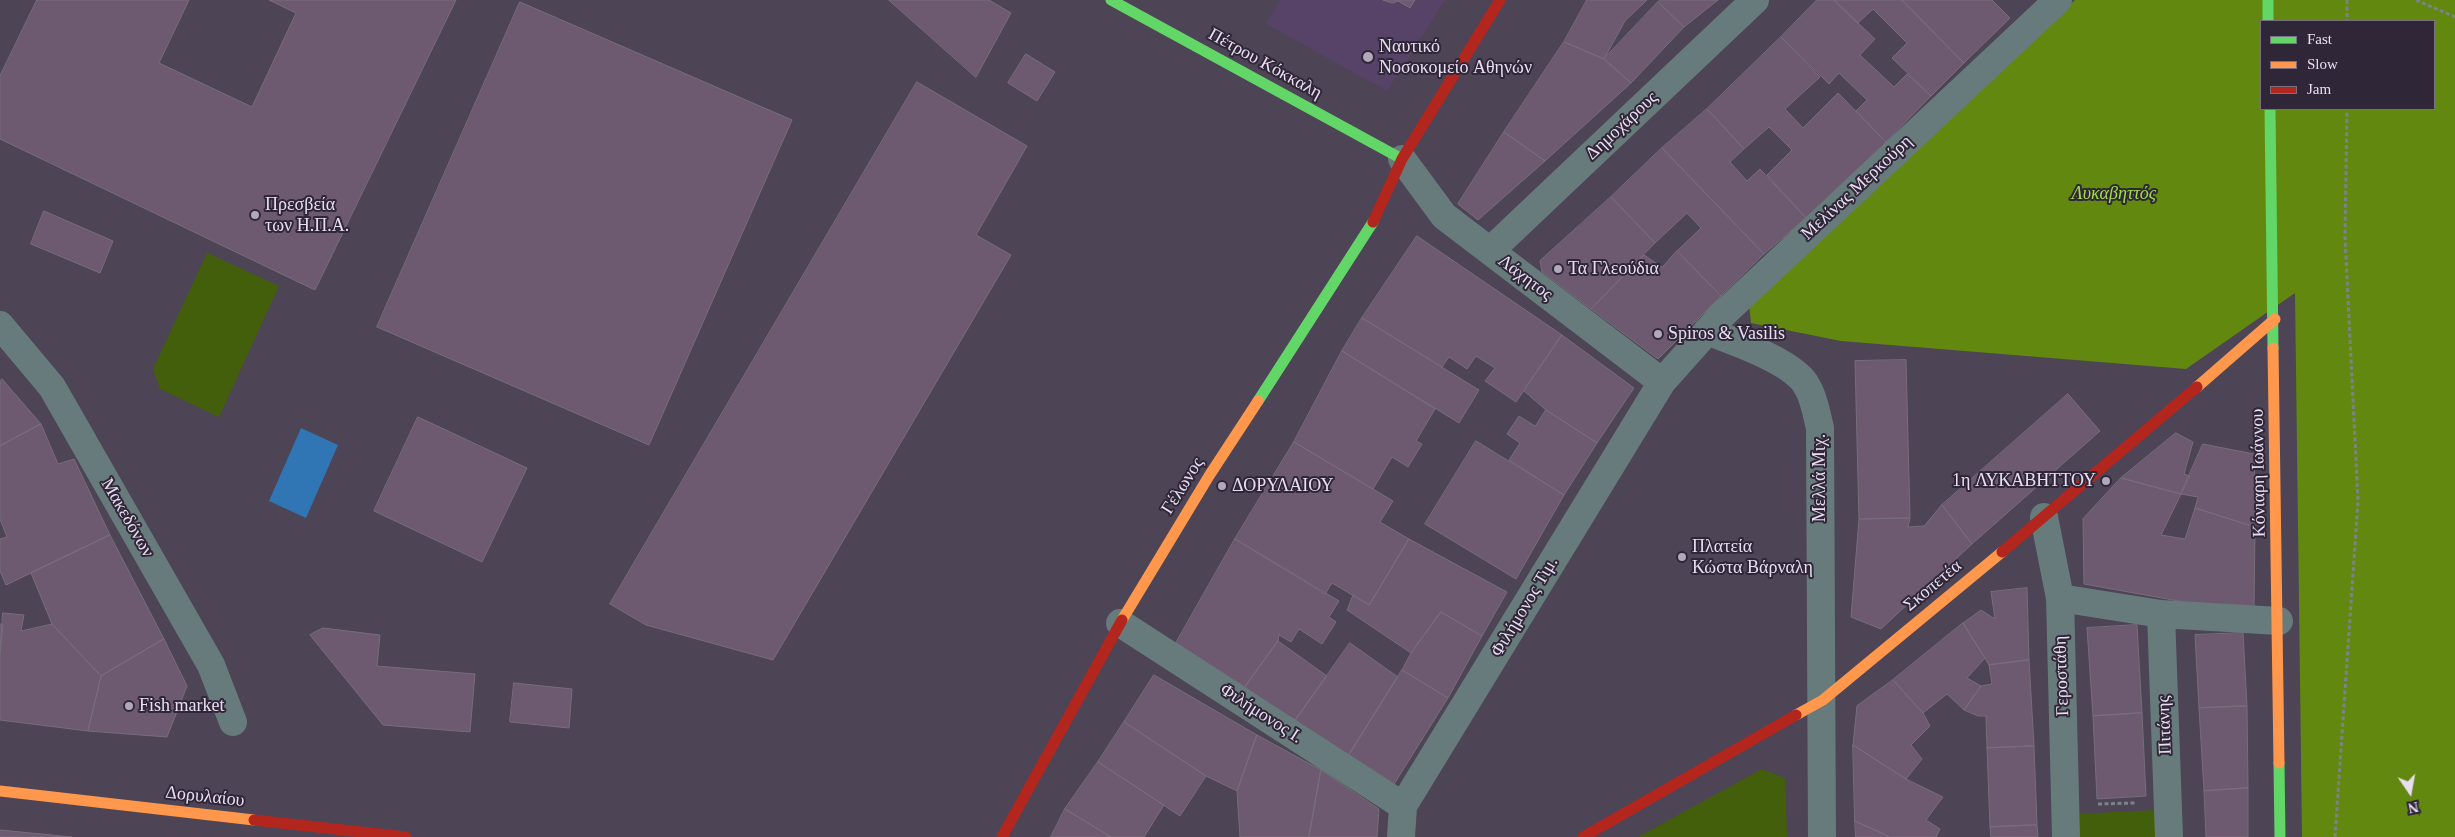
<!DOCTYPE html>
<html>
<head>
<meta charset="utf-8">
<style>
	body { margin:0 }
	#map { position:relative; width:2455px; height:837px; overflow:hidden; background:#4d4455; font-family:"Times New Roman",serif }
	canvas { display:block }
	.legend { position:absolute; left:2260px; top:20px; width:175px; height:90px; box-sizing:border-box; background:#2f2737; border:1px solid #797082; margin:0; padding:6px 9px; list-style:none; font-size:15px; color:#e8ddf2 }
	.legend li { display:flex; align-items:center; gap:10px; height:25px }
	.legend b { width:25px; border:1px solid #797082 }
	.north { position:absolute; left:2385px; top:767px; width:50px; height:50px; -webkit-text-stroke:4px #2f2737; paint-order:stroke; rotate:168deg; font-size:14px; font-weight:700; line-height:20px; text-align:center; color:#e8ddf2 }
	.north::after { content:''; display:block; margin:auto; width:18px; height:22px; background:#e8ddf2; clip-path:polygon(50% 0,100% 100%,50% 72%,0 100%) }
</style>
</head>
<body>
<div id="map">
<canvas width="2455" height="837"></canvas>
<ul class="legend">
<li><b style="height:6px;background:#63d668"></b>Fast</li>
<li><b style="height:6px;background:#ff974d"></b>Slow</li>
<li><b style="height:6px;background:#b3261e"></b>Jam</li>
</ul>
<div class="north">N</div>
</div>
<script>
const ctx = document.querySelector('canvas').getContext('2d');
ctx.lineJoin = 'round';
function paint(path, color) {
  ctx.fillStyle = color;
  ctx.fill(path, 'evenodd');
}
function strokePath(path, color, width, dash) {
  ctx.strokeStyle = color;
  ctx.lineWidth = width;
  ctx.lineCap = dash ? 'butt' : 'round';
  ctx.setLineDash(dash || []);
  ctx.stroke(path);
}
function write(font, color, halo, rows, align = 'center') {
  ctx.font = font + ' "Times New Roman",serif';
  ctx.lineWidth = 4;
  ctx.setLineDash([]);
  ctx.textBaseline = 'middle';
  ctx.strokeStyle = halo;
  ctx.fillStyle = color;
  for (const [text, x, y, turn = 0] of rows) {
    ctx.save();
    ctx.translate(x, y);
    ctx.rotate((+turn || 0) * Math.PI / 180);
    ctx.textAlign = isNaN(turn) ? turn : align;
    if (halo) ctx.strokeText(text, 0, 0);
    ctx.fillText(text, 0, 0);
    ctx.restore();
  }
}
paint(new Path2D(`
	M1280,0H1445L1387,91L1266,24Z`), '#574368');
paint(new Path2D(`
	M207,253L279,286L219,417L160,389L153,369Z
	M1762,769L1785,778L1787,837H1638Z
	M2156,810L2157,837H2077L2076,814Z`), '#445f0c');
paint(new Path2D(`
	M2075,0H2455V837H2302L2295,293L2186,369L1841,341L1751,323L1749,304ZM2261,21H2434V109H2261Z`), '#62880f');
paint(new Path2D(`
	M301,428L338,445L306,518L269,501Z`), '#3176b4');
const building = new Path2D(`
	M37,0H189L159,63L252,107L296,13L269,0H456L315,290L0,139V76Z
	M889,0H989L1011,13L976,77Z
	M1383,0H1415L1410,8L1398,1L1393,3Z
	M1587,0H1647L1625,21L1604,59L1564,42Z
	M1661,0H1718L1684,27L1658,2Z
	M1817,0H1834L1875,39L1860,55L1894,87L1907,74L1931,96L1886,142L1856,111L1867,100L1839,73L1829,84L1781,37Z
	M1834,0H1902L1964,63L1931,96L1892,58L1907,43L1873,9L1858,23Z
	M1902,0H1992L2010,18L1964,63Z
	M520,2L792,120L649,445L377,327Z
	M1658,2L1684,27L1631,83L1604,59Z
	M1781,37L1820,77L1785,109L1803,128L1838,93L1886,142L1806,218L1767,175L1792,150L1769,127L1744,149L1707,109Z
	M1564,42L1604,59L1631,83L1545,161L1504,132Z
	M1026,54L1055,72L1037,101L1008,83Z
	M917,82L1027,146L976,235L1011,255L773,660L646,625L610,604Z
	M1707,109L1744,149L1730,162L1747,181L1760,169L1806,218L1764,254L1662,148Z
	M1504,132L1545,161L1478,220L1458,204Z
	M1662,148L1764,254L1721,296L1677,251L1701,228L1687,213L1655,243L1611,197Z
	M1611,197L1655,243L1591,309L1542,272L1540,261Z
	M44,211L113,241L100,273L31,244Z
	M1417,236L1562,335L1516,402L1485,381L1495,368L1476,356L1467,369L1449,357L1442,367L1362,318Z
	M1677,251L1721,296L1658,359L1591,309L1644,255L1662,267Z
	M1362,318L1479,390L1459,423L1342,351Z
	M1562,335L1634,388L1597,443L1546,410L1524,391Z
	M1342,351L1435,409L1416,441L1422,444L1408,467L1392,457L1373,489L1294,442Z
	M1906,360L1910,518L1859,519L1855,361Z
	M2,379L41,424L0,446V381Z
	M2068,394L2100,431L1972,544L1942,505Z
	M1546,410L1597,443L1564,495L1509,460L1520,443L1507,434L1519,416L1535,426Z
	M418,417L527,468L482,562L374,511Z
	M41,424L58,464L74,459L110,535L6,585L0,571V539L7,537L0,519V446Z
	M2176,433L2193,442L2184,474L2190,476L2181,494L2121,478Z
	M1476,441L1564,495L1516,579L1425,524Z
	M1294,442L1393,501L1380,522L1409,539L1369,605L1332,583L1325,594L1235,539Z
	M2203,444L2254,454L2255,527L2195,508L2198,497L2181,494Z
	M2121,478L2181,494L2161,535L2185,539L2195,508L2255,527L2254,609L2245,613L2084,584L2083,519Z
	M1942,505L1972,544L1881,629L1851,617L1859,519L1910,518L1908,527L1924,526Z
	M110,535L164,639L101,676L52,624L31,573Z
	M1235,539L1339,601L1329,617L1336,622L1322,644L1299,629L1291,642L1279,635L1278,641L1245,687L1176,643Z
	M1409,539L1507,592L1482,636L1441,612L1411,653L1347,610L1353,595L1369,605Z
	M2027,588L2029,660L1989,665L1963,623L1981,610L1995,619L1991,592Z
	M1441,612L1482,636L1448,698L1402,670L1411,653Z
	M3,613L24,615L21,631L52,624L101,676L88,731L0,720V654Z
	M1963,623L1985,658L1967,678L1981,686L1964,710L1947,694L1923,713L1893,680Z
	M0,624H3L0,654Z
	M2137,625L2142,713L2093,716L2087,628Z
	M323,628L380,635L377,666L475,674L470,732L383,725L310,635Z
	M2243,633L2247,706L2199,708L2195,635Z
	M164,639L187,686L167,737L88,731L101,676Z
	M1278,641L1327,676L1294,722L1245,687Z
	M1350,643L1398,677L1345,761L1294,722Z
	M2029,660L2034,746L1987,748L1986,716H1978L1964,710L1981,686L1992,684L1989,665Z
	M1402,670L1448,698L1391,789L1345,761Z
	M1154,675L1257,735L1237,791L1206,776L1124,722Z
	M1893,680L1923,713L1930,726L1911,745L1922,759L1906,779L1853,745L1857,706Z
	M514,683L572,689L569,728L510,722Z
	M2247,706L2248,788L2204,791L2199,708Z
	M2142,713L2146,796L2097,799L2093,716Z
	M1124,722L1206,776L1180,816L1098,762Z
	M1257,735L1321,770L1309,837H1240L1237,791Z
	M1853,745L1906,779L1943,797L1926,820L1940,829L1936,837H1890L1855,821Z
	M2034,746L2037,825L1990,827L1987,748Z
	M1098,762L1164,805L1144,837H1111L1065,809Z
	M1321,770L1379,809L1377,837H1309Z
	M2248,788V837H2206L2204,791Z
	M1065,809L1111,837H1051Z
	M1855,821L1890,837H1856Z
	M2037,825L2038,837H1991L1990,827Z
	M0,830L72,837H0Z`);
paint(building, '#6d5a71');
strokePath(building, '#776d7b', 1);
strokePath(new Path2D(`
	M2347,0V21
	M2416,0L2455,17
	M2098,804L2135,803
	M2335,837L2358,501L2345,237L2347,109`), '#7a8488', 3, [4, 2.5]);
strokePath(new Path2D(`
	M1402,159L1444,216L1662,382
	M1490,251L1755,0
	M0,325L52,387L211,665L233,722
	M1707,331C1735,342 1780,357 1801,378C1813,391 1816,412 1820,428L1822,837
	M2044,517L2060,598L2066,837
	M2060,598L2161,614L2279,621
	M2161,614L2169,837
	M1120,623L1403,806
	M1401,837L1403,806L1662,382L1720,317L2058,0`), '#687b7c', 28);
strokePath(new Path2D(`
	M1111,0L1402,159
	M2268,0V21
	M2270,109L2273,348
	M1258,401L1373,222
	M2279,763L2280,837`), '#63d668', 11);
strokePath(new Path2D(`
	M2273,348L2279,763
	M2197,387L2275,319
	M1122,620L1209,476L1258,401
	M1796,715L1823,700L2002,552
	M0,791L254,820`), '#ff974d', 11);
strokePath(new Path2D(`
	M1373,222L1402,159L1500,0
	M2002,552L2197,387
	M254,820L406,837
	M1002,837L1122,620
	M1583,837L1796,715`), '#b3261e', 11);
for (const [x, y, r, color] of [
	[1368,57,6,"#b2a7bb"],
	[255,215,5,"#b2a7bb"],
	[1558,269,5,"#b2a7bb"],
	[1658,334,5,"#b2a7bb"],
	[2106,481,5,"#b2a7bb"],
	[1222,486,5,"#b2a7bb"],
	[1682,557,5,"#b2a7bb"],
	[129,706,5,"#b2a7bb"]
]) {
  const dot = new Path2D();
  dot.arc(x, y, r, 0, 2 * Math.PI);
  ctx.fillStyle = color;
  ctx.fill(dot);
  strokePath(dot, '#2f2737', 2);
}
write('18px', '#e8ddf2', '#2f2737', [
	["Ναυτικό",1379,47],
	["Νοσοκομείο Αθηνών",1379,68],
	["Πρεσβεία",265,205],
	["των Η.Π.Α.",265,226],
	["Τα Γλεούδια",1568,269],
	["Spiros & Vasilis",1668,334],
	["1η ΛΥΚΑΒΗΤΤΟΥ",2096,481,"right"],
	["ΔΟΡΥΛΑΙΟΥ",1232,486],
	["Πλατεία",1692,547],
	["Κώστα Βάρναλη",1692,568],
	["Fish market",139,706]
], 'left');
write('18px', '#e8ddf2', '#2f2737', [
	["Πέτρου Κόκκαλη",1265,64,29],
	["Δημοχάρους",1622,126,-43],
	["Μελίνας Μερκούρη",1857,188,-43],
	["Λάχητος",1525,278,37],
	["Κόνιαρη Ιωάννου",2259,473,-91],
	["Μελλά Μιχ.",1820,478,-90],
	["Γέλωνος",1183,486,-58],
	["Μακεδόνων",127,518,60],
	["Σκοπετέα",1933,586,-40],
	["Φιλήμονος Τιμ.",1525,607,-59],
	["Γεροστάθη",2062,676,-92],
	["Φιλήμονος Ι.",1261,714,33],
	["Πιτάνης",2165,725,-92],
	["Δορυλαίου",205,797,6]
]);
write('italic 18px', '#a2de45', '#2f2737', [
	["Λυκαβηττός",2114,194]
]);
</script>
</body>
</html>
